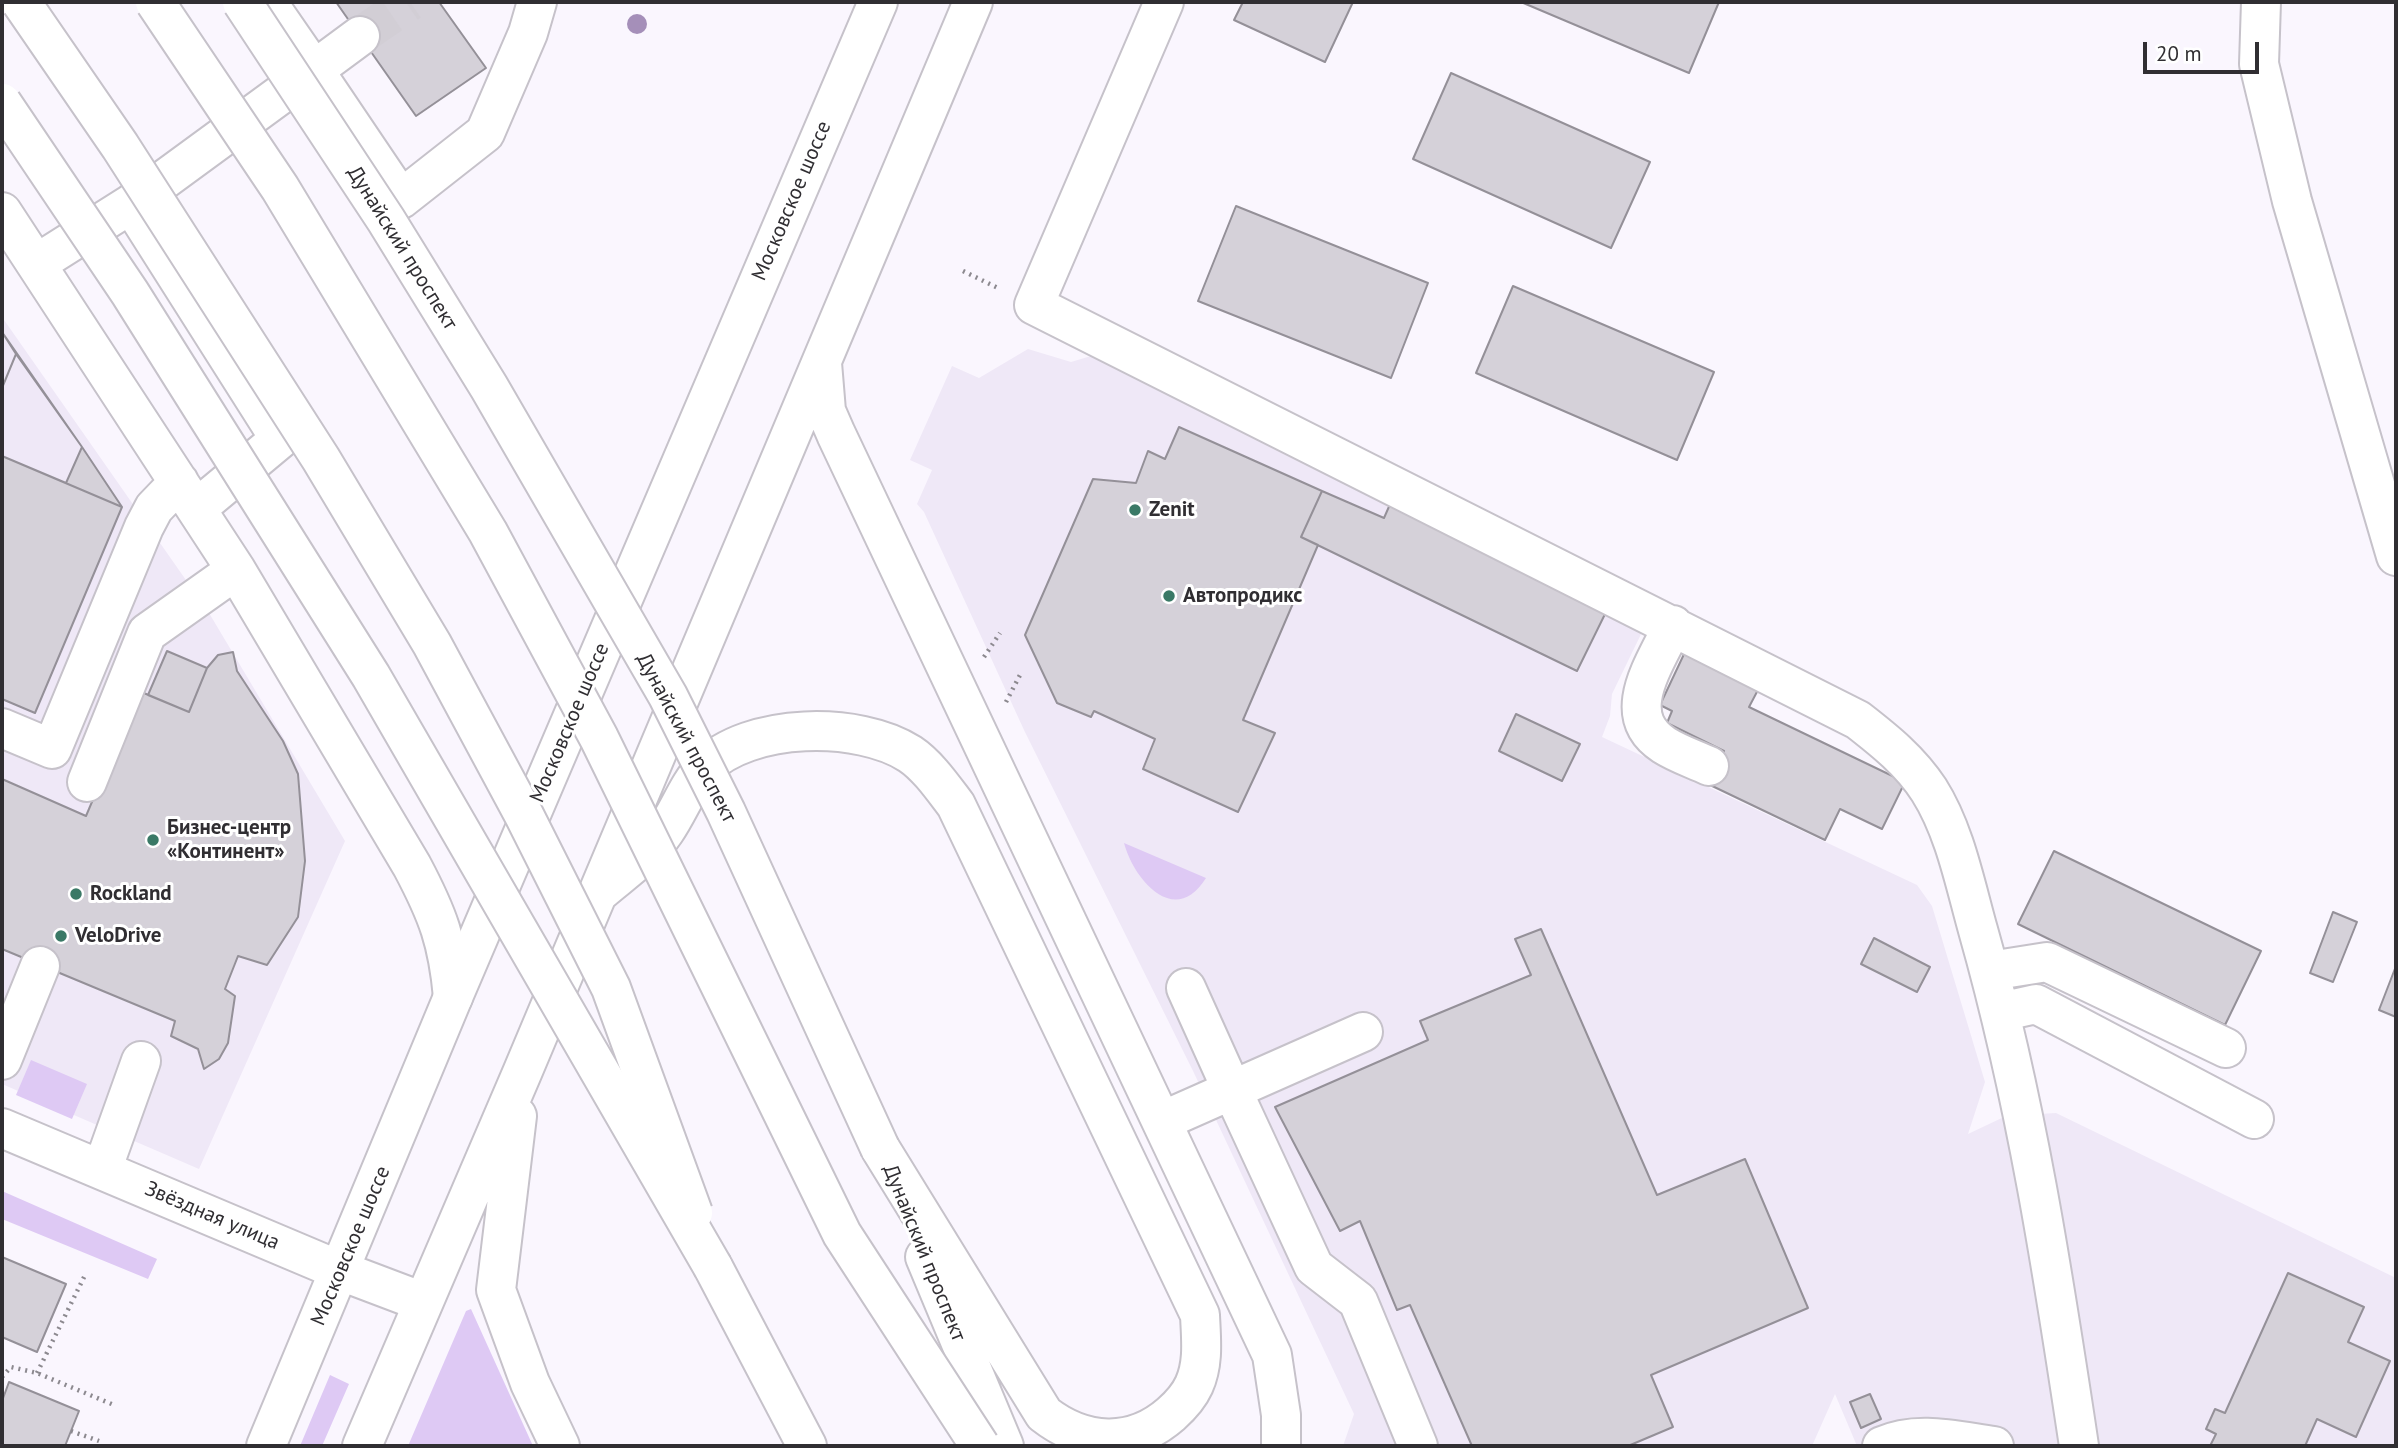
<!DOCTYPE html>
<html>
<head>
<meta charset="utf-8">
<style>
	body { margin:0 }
	#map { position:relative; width:2398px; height:1448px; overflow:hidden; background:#faf6fe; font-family:"PT Sans",sans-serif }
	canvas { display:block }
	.frame { position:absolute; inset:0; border:4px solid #302e32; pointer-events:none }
	.scale { position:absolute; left:2143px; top:42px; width:116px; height:32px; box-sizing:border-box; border:4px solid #302e32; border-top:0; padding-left:9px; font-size:21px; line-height:24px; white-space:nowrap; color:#302e32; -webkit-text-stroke:5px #fff; paint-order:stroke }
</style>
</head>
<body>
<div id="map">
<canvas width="2398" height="1448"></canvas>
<div class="frame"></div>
<div class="scale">20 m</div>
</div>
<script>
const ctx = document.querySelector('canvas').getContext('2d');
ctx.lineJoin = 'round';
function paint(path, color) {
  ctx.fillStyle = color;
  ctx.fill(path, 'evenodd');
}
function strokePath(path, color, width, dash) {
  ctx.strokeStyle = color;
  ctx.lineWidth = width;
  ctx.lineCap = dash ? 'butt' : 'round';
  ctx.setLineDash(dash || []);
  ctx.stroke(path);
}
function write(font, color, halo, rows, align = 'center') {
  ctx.font = font + ' "PT Sans",sans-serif';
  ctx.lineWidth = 6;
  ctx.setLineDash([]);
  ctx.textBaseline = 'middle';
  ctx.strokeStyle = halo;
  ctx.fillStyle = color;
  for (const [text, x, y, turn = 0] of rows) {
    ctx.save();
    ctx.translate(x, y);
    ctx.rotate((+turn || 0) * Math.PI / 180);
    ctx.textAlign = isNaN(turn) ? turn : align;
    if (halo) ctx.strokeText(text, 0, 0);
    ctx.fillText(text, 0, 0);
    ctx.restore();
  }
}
paint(new Path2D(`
	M2,317L209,613L345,841L199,1169L2,1084Z
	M1028,349L1071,362L1101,353L1644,628L1612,694L1610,716L1602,737L1917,885L1932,906L1985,1082L1968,1134L2006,1116L2056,1113L2396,1278V1446H1857L1835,1394L1812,1446H1343L1354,1414L1194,1073L1024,730L924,512L917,504L932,470L910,460L952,366L979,378Z`), '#efe8f7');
paint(new Path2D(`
	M1124,843L1206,878C1175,928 1134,880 1124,843Z
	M31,1060L87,1084L72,1119L16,1095Z
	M2,1191L157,1259L148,1279L2,1219Z
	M471,1309L533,1446H408L466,1311Z
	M330,1375L349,1384L322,1446H300Z`), '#dec9f4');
const building = new Path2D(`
	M336,2H439L486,68L416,116Z
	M1243,2H1353L1325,62L1234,20Z
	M1521,2H1719L1689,73Z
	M1451,73L1650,162L1611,248L1413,159Z
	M1236,206L1428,283L1391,378L1198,301Z
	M1513,286L1714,372L1677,460L1476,373Z
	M2,332L82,447L122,507L2,456Z
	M2,332L16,354L2,388Z
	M16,354L82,447L66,483L2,456V388Z
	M1179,427L1322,491L1301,537L1318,545L1243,720L1275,733L1238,812L1143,769L1155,739L1094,711L1091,717L1057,703L1025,635L1093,479L1136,483L1148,451L1165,459Z
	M2,456L122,507L35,713L2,699Z
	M1322,491L1384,518L1391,502L1608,608L1577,671L1301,537Z
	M167,651L207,668L189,712L148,695Z
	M233,652L237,671L283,741L298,774L305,861L298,917L267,965L238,956L225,989L235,996L228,1043L219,1059L204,1069L198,1049L171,1036L175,1021L2,949V779L86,816L139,691L189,712L207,668L218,655Z
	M1685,652L1759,688L1749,707L1905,782L1882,829L1840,809L1825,840L1708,784L1724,751L1667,723L1672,711L1660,705Z
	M1516,714L1580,744L1562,781L1499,751Z
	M2054,851L2261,951L2225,1025L2018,924Z
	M2333,912L2357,922L2333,982L2310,973Z
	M1541,929L1657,1195L1745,1159L1808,1308L1651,1375L1673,1427L1628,1446H1472L1410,1305L1397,1310L1360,1221L1340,1231L1275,1107L1428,1040L1420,1021L1531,975L1515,939Z
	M1874,938L1930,967L1917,992L1861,964Z
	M2396,966V1017L2379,1010Z
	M2,1257L66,1284L37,1352L2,1337Z
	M2288,1273L2364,1307L2348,1342L2390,1361L2356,1437L2317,1419L2305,1446H2210L2216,1434L2206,1429L2215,1409L2225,1413Z
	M9,1382L79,1411L65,1446H2V1401Z
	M1870,1394L1881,1419L1861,1428L1850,1402Z`);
paint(building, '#d5d1d9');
strokePath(building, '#949098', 2);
strokePath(new Path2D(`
	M360,36L410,2`), '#d2ced5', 38, [38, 19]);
const minor = new Path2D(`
	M267,2L314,70L360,36
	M1164,2L1034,305L1858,720C1885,741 1910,761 1929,790C1955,831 1965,884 1978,930C2026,1099 2053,1273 2079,1446
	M2261,2L2259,64L2292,201L2396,556
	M131,204L314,70L401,199L485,133L528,33L537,2
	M2,212L236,570L412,866C438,915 448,942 453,997
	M36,264L131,204L280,439L196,509
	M1673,625C1656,663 1617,714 1664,745C1678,754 1694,759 1709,766
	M2,728L52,749L144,527L154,508L179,482
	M87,782L147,633L236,570
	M1990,971L2047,962L2226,1048
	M2000,1012L2036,1004L2254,1119
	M1363,1032L1232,1090L1314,1267L1358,1301L1418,1446
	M2,1060L40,966
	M1162,1121L1232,1090L1186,988
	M2,1128L341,1271L423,1302
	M102,1170L141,1061
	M1882,1446C1918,1430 1957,1441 1994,1446`);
const major = new Path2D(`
	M822,363L826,411L836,434L1272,1355L1281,1415V1446
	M595,896C617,876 648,856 665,831C679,811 688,785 704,768C749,722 859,721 910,754C928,766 943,788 956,805L1200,1315C1201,1339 1204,1363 1194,1385C1189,1396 1180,1406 1171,1414C1132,1448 1084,1445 1044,1414L880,1148
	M517,1116L496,1290L530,1383L560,1446
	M925,1257L1004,1446
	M713,1267L807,1446
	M266,1446L453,997L878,2
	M362,1446L522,1073L973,2`);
strokePath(minor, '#c6c2ca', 42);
strokePath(major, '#c6c2ca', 42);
strokePath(new Path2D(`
	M963,271L1000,289
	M984,657L1000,633
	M1006,702L1020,675
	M37,1373L86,1273
	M2,1377L11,1367L37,1373L114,1405
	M71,1431L99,1441`), '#8c898f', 4.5, [2, 5]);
strokePath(minor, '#fff', 38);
strokePath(major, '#fff', 38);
const minorBridge = new Path2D(`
	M21,2L120,146L321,459L432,644L524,815L611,988L693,1213
	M155,2L280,188L488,532L599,738L842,1234L980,1446`);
const majorBridge = new Path2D(`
	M242,2L386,220L489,387L668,696L726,812L880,1148
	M2,103L130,293L371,676L713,1267`);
strokePath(minorBridge, '#c6c2ca', 42, []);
strokePath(majorBridge, '#c6c2ca', 42, []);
strokePath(minorBridge, '#fff', 38);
strokePath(majorBridge, '#fff', 38);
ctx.fillStyle = '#a58fb9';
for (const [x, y] of [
	[637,24]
]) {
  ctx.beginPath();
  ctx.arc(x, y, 10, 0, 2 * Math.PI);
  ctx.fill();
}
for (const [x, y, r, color] of [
	[1135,510,7,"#3a7966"],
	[1169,596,7,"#3a7966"],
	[153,840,7,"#3a7966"],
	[76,894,7,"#3a7966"],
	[61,936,7,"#3a7966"]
]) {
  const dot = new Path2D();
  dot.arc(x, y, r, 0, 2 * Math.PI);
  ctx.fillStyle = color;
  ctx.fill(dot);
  strokePath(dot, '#fff', 2.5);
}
write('21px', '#302e32', '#fff', [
	["Московское шоссе",792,201,-67],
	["Дунайский проспект",402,248,58],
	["Московское шоссе",570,723,-67],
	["Дунайский проспект",686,738,62],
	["Звёздная улица",212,1216,23],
	["Московское шоссе",351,1246,-67],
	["Дунайский проспект",924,1253,68]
]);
write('bold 21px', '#302e32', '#fff', [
	["Zenit",1149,510],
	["Автопродикс",1183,596],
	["Бизнес-центр",167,828],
	["«Континент»",167,852],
	["Rockland",90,894],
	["VeloDrive",75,936]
], 'left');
</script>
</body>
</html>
